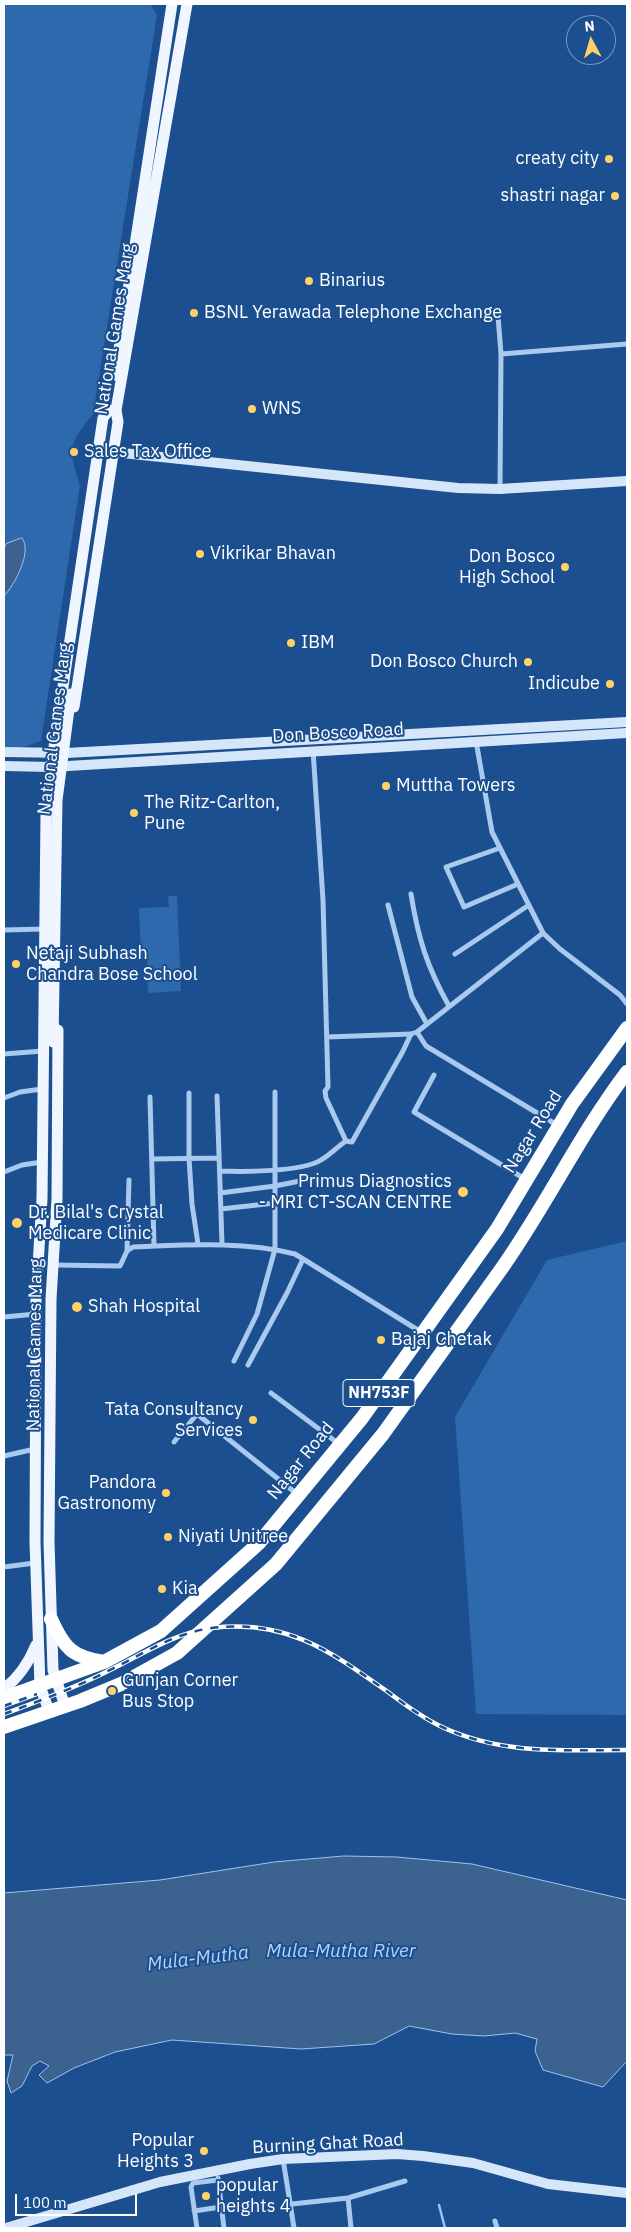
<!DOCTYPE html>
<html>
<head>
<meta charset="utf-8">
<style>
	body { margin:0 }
	#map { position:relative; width:631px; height:2232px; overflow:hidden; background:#1b4f8f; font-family:"IBM Plex Sans",sans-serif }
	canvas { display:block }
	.frame { position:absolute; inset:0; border:5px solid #fff; pointer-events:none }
	.north { position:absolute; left:566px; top:15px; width:50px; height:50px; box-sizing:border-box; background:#1b4f8f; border:1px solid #7695bc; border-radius:50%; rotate:354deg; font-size:14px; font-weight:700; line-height:20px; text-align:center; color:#fff }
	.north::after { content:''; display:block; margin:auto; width:18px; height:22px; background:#ffd166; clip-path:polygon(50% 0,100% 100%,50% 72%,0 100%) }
	.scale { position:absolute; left:15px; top:2194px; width:122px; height:22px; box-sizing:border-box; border:2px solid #fff; border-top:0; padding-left:6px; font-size:15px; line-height:18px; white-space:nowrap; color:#fff; -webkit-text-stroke:4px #1b4f8f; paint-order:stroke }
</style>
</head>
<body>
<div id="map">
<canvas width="631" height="2232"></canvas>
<div class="frame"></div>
<div class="north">N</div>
<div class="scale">100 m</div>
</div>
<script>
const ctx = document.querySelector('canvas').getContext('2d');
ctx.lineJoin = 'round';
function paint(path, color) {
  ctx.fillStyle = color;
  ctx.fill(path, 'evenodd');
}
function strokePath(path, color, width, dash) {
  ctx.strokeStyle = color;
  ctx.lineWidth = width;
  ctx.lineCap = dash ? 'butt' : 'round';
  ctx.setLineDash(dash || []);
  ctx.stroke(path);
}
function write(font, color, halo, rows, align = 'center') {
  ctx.font = font + ' "IBM Plex Sans",sans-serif';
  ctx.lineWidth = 4;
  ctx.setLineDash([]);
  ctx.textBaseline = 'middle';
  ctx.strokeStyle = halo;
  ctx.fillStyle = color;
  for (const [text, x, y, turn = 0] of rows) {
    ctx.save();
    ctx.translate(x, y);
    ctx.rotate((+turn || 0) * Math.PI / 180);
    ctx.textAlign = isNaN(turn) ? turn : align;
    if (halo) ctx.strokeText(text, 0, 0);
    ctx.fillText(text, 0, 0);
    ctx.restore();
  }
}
paint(new Path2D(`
	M4,4H150L157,15L93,414C68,445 68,448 80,485L41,741L21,748H4Z
	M168,896H177L181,991L148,993L147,959H141L139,908L169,907Z
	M627,1241V1715L476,1714L455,1417L547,1260Z`), '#2e69ad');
const water = new Path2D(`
	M22,538C33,551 14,586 4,596V548L6,544Z
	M344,1856L397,1857L472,1864L627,1900V2061L603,2087L543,2070L535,2051L537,2039L515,2033L484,2036L452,2034L409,2026L374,2044L301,2049L172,2040L115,2052L74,2068L47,2083L39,2075L49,2066L40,2061L32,2066L22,2086L11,2093L7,2081L13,2055H4V1893L160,1880L274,1862Z`);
paint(water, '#3c6290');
strokePath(water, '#9cc4f0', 1);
strokePath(new Path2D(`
	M439,2205L445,2228`), '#9cc4f0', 2.5);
strokePath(new Path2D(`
	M498,316L501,354L500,489
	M501,354L627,344
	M476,741L492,832L543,933L560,949L620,995L627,1004
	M313,750L323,900L328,1087L325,1091L326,1098L346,1141
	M500,848L446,867L464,907L518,884
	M411,894C418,938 427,967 449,1006
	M388,905L412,997L427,1024
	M4,930L44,929
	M455,954L529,905
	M417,1032L426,1046L557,1125
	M327,1037L411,1034L417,1032L543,933
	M4,1054L43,1051
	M434,1075L414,1112L525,1179
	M189,1093V1158L192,1204L198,1244
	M217,1096L222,1244
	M150,1097L154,1246
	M4,1098L20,1092L42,1089
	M152,1159L219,1158
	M220,1171C243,1172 302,1172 321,1160C330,1155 337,1147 346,1141L352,1142L403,1051L411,1034
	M4,1172L22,1165L42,1162
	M220,1193L275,1186L315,1178
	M221,1209L275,1203
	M127,1251L129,1180
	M54,1265L120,1266L127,1251L133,1247C188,1245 242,1241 295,1254L421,1332
	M4,1317L36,1314
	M234,1361L257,1314L275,1249V1092
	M248,1365L287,1293L303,1259
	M271,1393L339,1444
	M174,1442L197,1414L297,1494
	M4,1456L35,1449
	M4,1567L35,1563
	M283,2159L294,2228
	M218,2178L224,2228
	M348,2198L351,2228
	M292,2204L348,2198L405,2181
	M194,2211L221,2207
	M495,2221L497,2228
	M197,2228L191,2187L193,2183L218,2180`), '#a9c9ee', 5);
strokePath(new Path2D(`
	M113,452L458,488L500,489L627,481
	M4,752L67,753L627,722
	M4,766L51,767L627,733
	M6,2228L160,2182L250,2164L283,2159L397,2154L423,2156L473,2163L548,2184L627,2193`), '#d6e6fa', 10);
strokePath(new Path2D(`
	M115,375L172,4
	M74,707L118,422L116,410L187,4
	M58,1030L57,1199L51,1299L49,1542L53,1670L65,1706
	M4,1689C18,1678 29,1662 36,1645
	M49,1711L40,1686L35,1542L36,1299L42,1199L46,814L51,767L103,418L109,410`), '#f0f6ff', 11);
strokePath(new Path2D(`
	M51,1619C64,1648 72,1657 104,1662
	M4,1698L104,1662L161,1631L259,1543L362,1418L497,1229L572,1104L627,1028
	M4,1727L80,1701L121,1684L177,1653L276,1564L383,1434L502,1268C547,1204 580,1134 627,1072`), '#fff', 14);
const rail = new Path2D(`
	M4,1706L37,1694
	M4,1714C39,1701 75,1688 108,1671C143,1654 174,1633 212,1628C287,1619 330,1651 388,1692C405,1705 423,1718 442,1727C502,1755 563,1750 627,1750`);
strokePath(rail, '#fff', 4.5);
strokePath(rail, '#1b4f8f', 2.5, [8]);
strokePath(new Path2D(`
	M53,1042L57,800L71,694`), '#f0f6ff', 11);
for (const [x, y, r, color] of [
	[609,159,5,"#ffd166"],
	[615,196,5,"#ffd166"],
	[309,281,5,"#ffd166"],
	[194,313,5,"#ffd166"],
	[252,409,5,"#ffd166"],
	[74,452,5,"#ffd166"],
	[200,554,5,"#ffd166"],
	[565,567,5,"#ffd166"],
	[291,643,5,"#ffd166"],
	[528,662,5,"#ffd166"],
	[610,684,5,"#ffd166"],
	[386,786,5,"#ffd166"],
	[134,813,5,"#ffd166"],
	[16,964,5,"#ffd166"],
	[463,1192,6,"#ffd166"],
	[17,1223,6,"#ffd166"],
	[77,1307,6,"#ffd166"],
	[381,1340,5,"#ffd166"],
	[253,1420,5,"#ffd166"],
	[166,1493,5,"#ffd166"],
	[168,1537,5,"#ffd166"],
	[162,1589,5,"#ffd166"],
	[112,1691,5,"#ffd166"],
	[204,2151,5,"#ffd166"],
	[206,2196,5,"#ffd166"]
]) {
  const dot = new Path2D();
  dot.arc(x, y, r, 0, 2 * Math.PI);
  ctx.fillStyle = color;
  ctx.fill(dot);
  strokePath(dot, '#1b4f8f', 2);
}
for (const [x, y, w] of [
	[379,1393,72]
]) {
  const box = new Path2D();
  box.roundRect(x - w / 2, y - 13.5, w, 27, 4);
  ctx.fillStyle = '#1b4f8f';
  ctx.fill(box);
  strokePath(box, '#fff', 1);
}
write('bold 16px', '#fff', null, [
	["NH753F",379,1393]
]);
write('18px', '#fff', '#1b4f8f', [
	["creaty city",599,159,"right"],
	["shastri nagar",605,196,"right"],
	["Binarius",319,281],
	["BSNL Yerawada Telephone Exchange",204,313],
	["WNS",262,409],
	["Sales Tax Office",84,452],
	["Vikrikar Bhavan",210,554],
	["Don Bosco",555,557,"right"],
	["High School",555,578,"right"],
	["IBM",301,643],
	["Don Bosco Church",518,662,"right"],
	["Indicube",600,684,"right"],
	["Muttha Towers",396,786],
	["The Ritz-Carlton,",144,803],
	["Pune",144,824],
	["Netaji Subhash",26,954],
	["Chandra Bose School",26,975],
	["Primus Diagnostics",452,1182,"right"],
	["- MRI CT-SCAN CENTRE",452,1203,"right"],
	["Dr. Bilal's Crystal",28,1213],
	["Medicare Clinic",28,1234],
	["Shah Hospital",88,1307],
	["Bajaj Chetak",391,1340],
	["Tata Consultancy",243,1410,"right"],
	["Services",243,1431,"right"],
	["Pandora",156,1483,"right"],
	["Gastronomy",156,1504,"right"],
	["Niyati Unitree",178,1537],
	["Kia",172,1589],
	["Gunjan Corner",122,1681],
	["Bus Stop",122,1702],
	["Popular",194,2141,"right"],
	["Heights 3",194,2162,"right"],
	["popular",216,2186],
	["heights 4",216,2207]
], 'left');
write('18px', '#fff', '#1b4f8f', [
	["National Games Marg",115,329,-81],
	["National Games Marg",55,729,-83],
	["Don Bosco Road",338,733,-3],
	["Nagar Road",533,1132,-58],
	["National Games Marg",35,1345,-89],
	["Nagar Road",301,1461,-51],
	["Burning Ghat Road",328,2144,-3]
]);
write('italic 19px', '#b5d3f5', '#1b4f8f', [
	["Mula-Mutha River",341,1952],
	["Mula-Mutha",198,1959,-7]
]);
</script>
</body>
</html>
